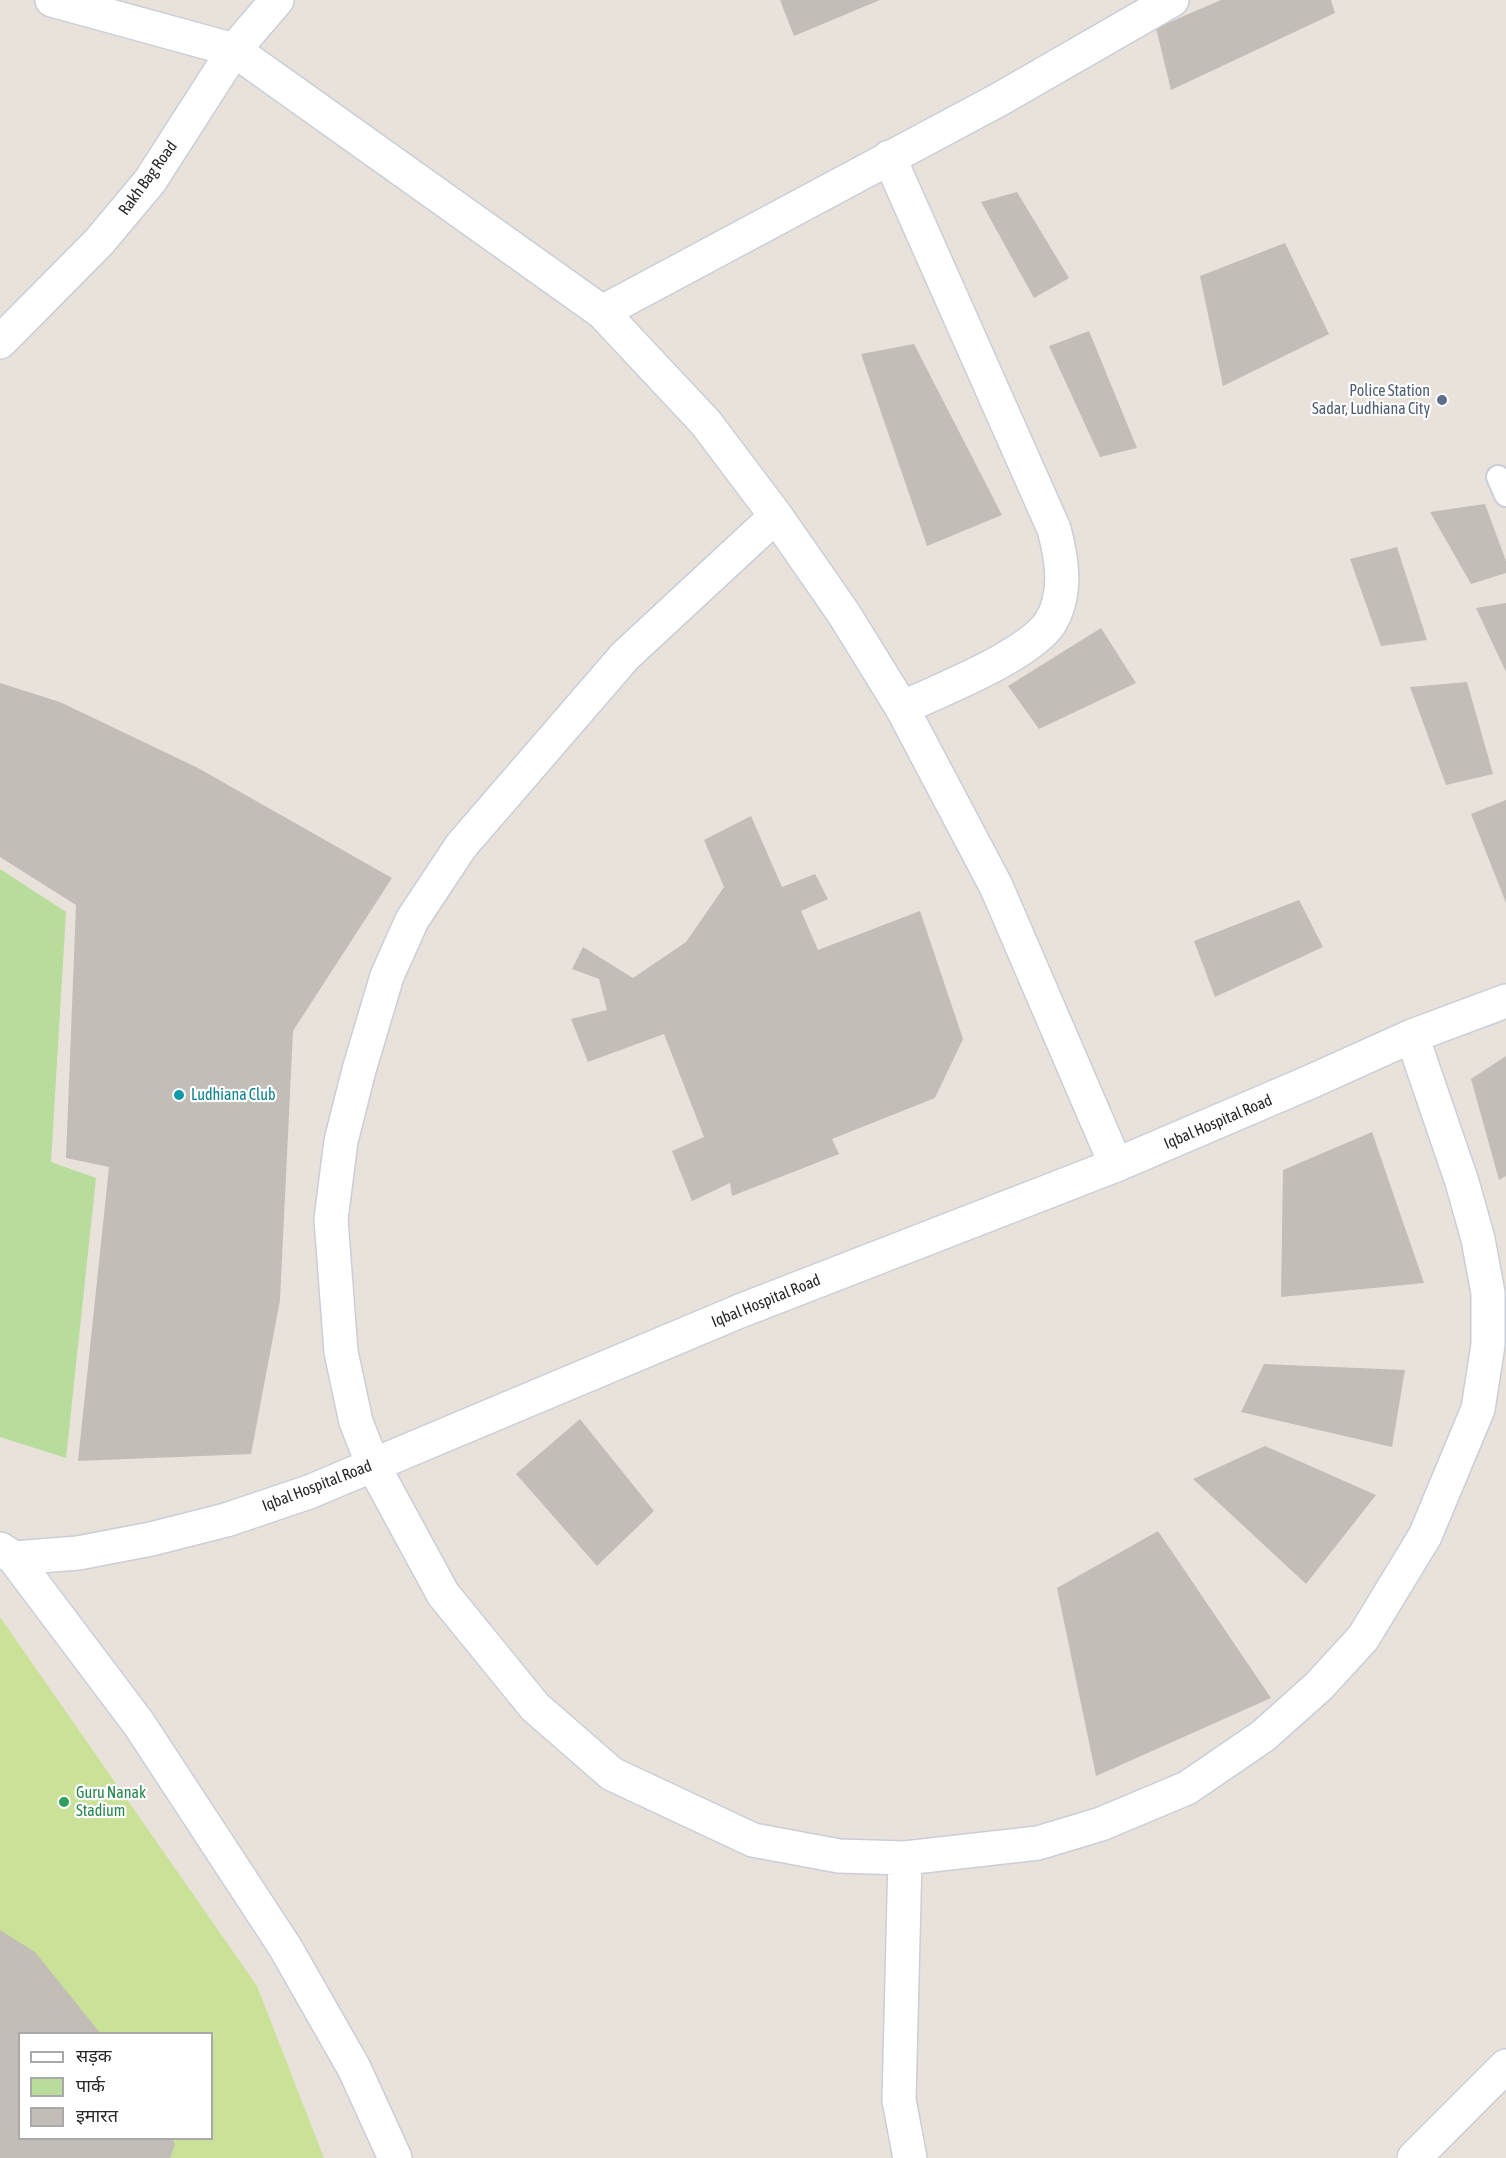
<!DOCTYPE html>
<html>
<head>
<meta charset="utf-8">
<style>
	body { margin:0 }
	#map { position:relative; width:1506px; height:2158px; overflow:hidden; background:#e9e2db; font-family:"Asap Condensed","Noto Sans Devanagari",sans-serif }
	canvas { display:block }
	.legend { position:absolute; left:18px; top:2032px; width:195px; height:108px; box-sizing:border-box; background:#fff; border:2px solid #a9a9a9; margin:0; padding:8px 10px; list-style:none; font-size:18px; color:#282828 }
	.legend li { display:flex; align-items:center; gap:12px; height:30px }
	.legend b { width:30px; border:2px solid #a9a9a9 }
</style>
</head>
<body>
<div id="map">
<canvas width="1506" height="2158"></canvas>
<ul class="legend">
<li><b style="height:8px;background:#fff"></b>सड़क</li>
<li><b style="height:16px;background:#b8dc9c"></b>पार्क</li>
<li><b style="height:16px;background:#c2bdb7"></b>इमारत</li>
</ul>
</div>
<script>
const ctx = document.querySelector('canvas').getContext('2d');
ctx.lineJoin = 'round';
function paint(path, color) {
  ctx.fillStyle = color;
  ctx.fill(path, 'evenodd');
}
function strokePath(path, color, width, dash) {
  ctx.strokeStyle = color;
  ctx.lineWidth = width;
  ctx.lineCap = dash ? 'butt' : 'round';
  ctx.setLineDash(dash || []);
  ctx.stroke(path);
}
function write(font, color, halo, rows, align = 'center') {
  ctx.font = font + ' "Asap Condensed",sans-serif';
  ctx.lineWidth = 4.5;
  ctx.setLineDash([]);
  ctx.textBaseline = 'middle';
  ctx.strokeStyle = halo;
  ctx.fillStyle = color;
  for (const [text, x, y, turn = 0] of rows) {
    ctx.save();
    ctx.translate(x, y);
    ctx.rotate((+turn || 0) * Math.PI / 180);
    ctx.textAlign = isNaN(turn) ? turn : align;
    if (halo) ctx.strokeText(text, 0, 0);
    ctx.fillText(text, 0, 0);
    ctx.restore();
  }
}
paint(new Path2D(`
	M0,869L66,912L51,1162L96,1178L66,1458L0,1437Z`), '#b8dc9c');
paint(new Path2D(`
	M0,1617L257,1986L324,2158H0ZM20,2034H212V2138H20Z`), '#cae298');
paint(new Path2D(`
	M780,0H880L794,36Z
	M1221,0H1331L1335,13L1171,90L1156,28Z
	M1017,192L1069,278L1034,298L981,202Z
	M1285,243L1329,334L1223,386L1200,276Z
	M1089,331L1137,448L1100,457L1049,346Z
	M914,344L1002,515L927,546L861,354Z
	M1485,504L1506,561V573L1471,584L1430,512Z
	M1397,547L1427,640L1381,646L1350,559Z
	M1506,603V672L1476,608Z
	M1101,628L1136,683L1039,729L1008,686Z
	M1467,682L1493,774L1446,785L1410,687Z
	M0,683L60,702L198,768L392,878L293,1031L280,1300L251,1454L78,1461L109,1167L66,1158L76,905L0,857Z
	M1506,800V903L1471,814Z
	M751,816L782,887L815,874L828,899L801,911L818,950L920,911L963,1039L935,1098L832,1139L839,1154L732,1196L730,1183L692,1201L672,1151L704,1137L664,1034L588,1062L571,1019L607,1010L599,979L572,969L583,947L633,978L686,942L724,887L704,840Z
	M1299,900L1323,947L1215,997L1194,941Z
	M1506,1056V1176L1499,1180L1471,1079Z
	M1372,1132L1424,1283L1281,1297L1283,1170Z
	M1264,1364L1405,1370L1392,1447L1241,1412Z
	M580,1419L654,1511L597,1566L516,1474Z
	M1265,1446L1376,1495L1306,1584L1193,1479Z
	M1158,1531L1271,1698L1096,1776L1057,1588Z
	M0,1930L35,1952L101,2034H20V2138H172L175,2144L170,2158H0Z`), '#c2bdb7');
const service = new Path2D(`
	M1498,477L1506,495`);
const minor = new Path2D(`
	M52,0L234,50L602,312L706,423L776,516L844,614L902,708L996,886L1116,1165
	M889,157L1054,529C1062,559 1068,594 1050,623C1028,656 940,690 902,708
	M602,312L1000,99L1172,0
	M776,516L625,656L461,846L412,920L387,976L359,1070L341,1141L331,1219L341,1352L356,1422L373,1465L443,1594L535,1707L612,1774L753,1840L839,1856L905,1858L1038,1843L1101,1824L1187,1788L1263,1736L1319,1686L1363,1638L1425,1536L1478,1409L1488,1345V1293L1478,1239L1462,1182L1412,1036
	M0,1549L14,1558L139,1724L285,1947L354,2068L395,2158
	M14,1558L78,1553L151,1539L226,1520L309,1492L740,1311L1116,1165L1310,1082L1412,1036L1506,1001
	M905,1858L899,2100L910,2158
	M1414,2158L1506,2066`);
const tertiary = new Path2D(`
	M0,342L99,242L150,181L234,50L277,0`);
strokePath(service, '#c9ced9', 26);
strokePath(minor, '#c9ced9', 36);
strokePath(tertiary, '#c9ced9', 36);
strokePath(service, '#fff', 22);
strokePath(minor, '#fff', 33);
strokePath(tertiary, '#fff', 33);
for (const [x, y, r, color] of [
	[1442,400,6,"#5c6f8a"],
	[179,1095,6,"#0f9aa8"],
	[64,1802,6,"#2e9e5b"]
]) {
  const dot = new Path2D();
  dot.arc(x, y, r, 0, 2 * Math.PI);
  ctx.fillStyle = color;
  ctx.fill(dot);
  strokePath(dot, '#fff', 2);
}
write('16px', '#282828', '#fff', [
	["Rakh Bag Road",148,178,-54],
	["Iqbal Hospital Road",1218,1122,-23],
	["Iqbal Hospital Road",766,1301,-22],
	["Iqbal Hospital Road",317,1486,-21]
]);
write('16px', '#4e5e75', '#fff', [
	["Police Station",1430,391],
	["Sadar, Ludhiana City",1430,409]
], 'right');
write('16px', '#0d838f', '#fff', [
	["Ludhiana Club",191,1095]
], 'left');
write('16px', '#27864d', '#fff', [
	["Guru Nanak",76,1793],
	["Stadium",76,1811]
], 'left');
</script>
</body>
</html>
